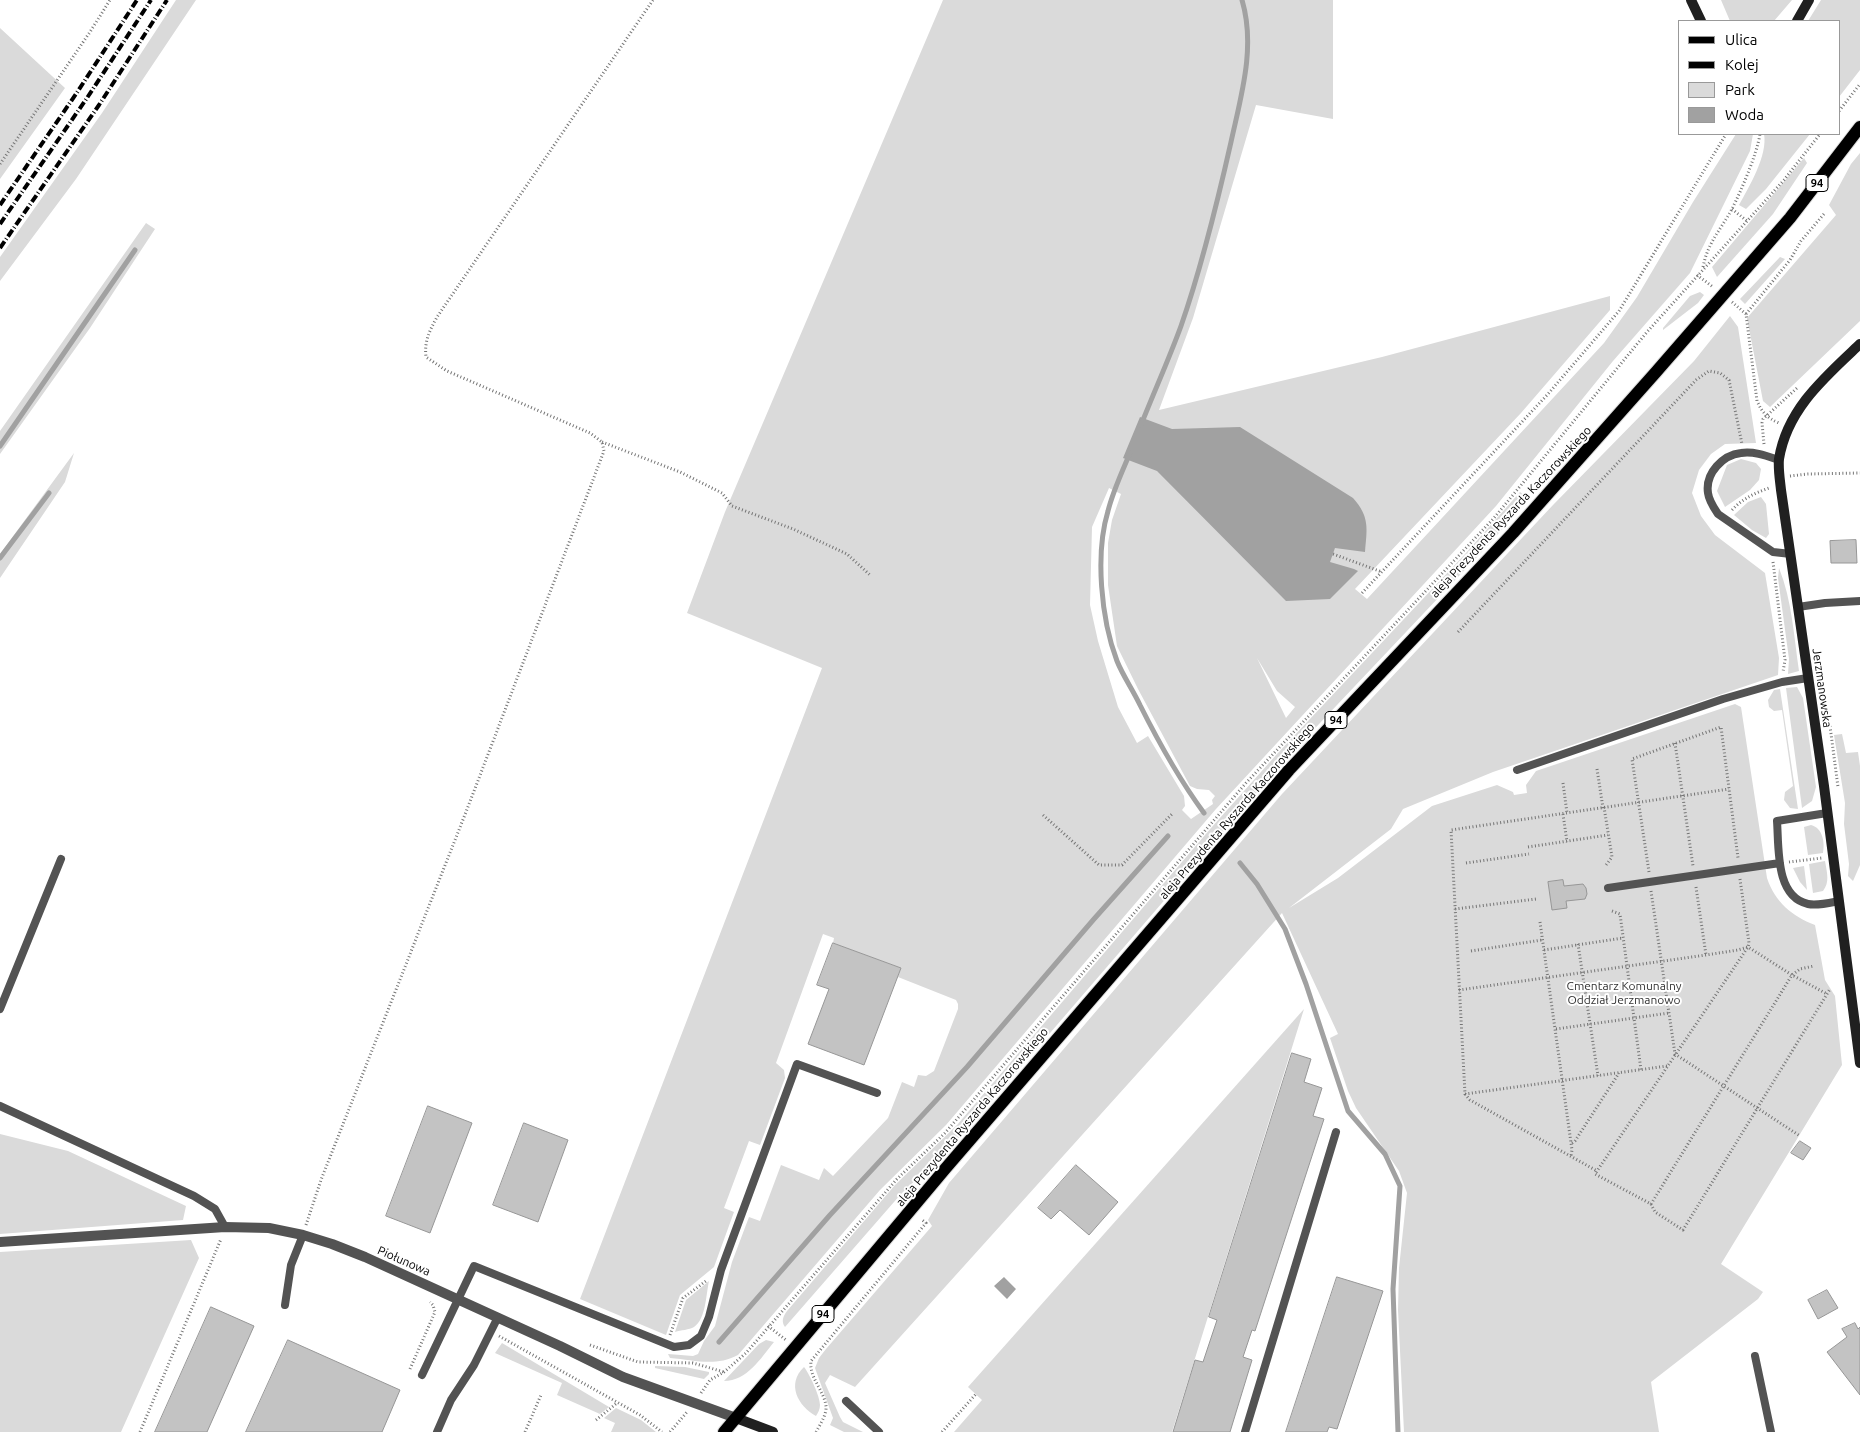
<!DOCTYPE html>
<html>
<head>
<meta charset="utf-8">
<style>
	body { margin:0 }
	#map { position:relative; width:1860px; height:1432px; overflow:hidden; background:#fff; font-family:Ubuntu,sans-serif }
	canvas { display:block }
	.legend { position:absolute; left:1678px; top:20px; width:162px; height:115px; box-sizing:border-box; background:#fff; border:1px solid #999; margin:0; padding:6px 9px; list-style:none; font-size:15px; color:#000 }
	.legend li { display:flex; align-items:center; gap:10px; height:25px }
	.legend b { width:25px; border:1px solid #999 }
</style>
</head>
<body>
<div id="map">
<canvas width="1860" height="1432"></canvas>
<ul class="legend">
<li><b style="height:6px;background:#000"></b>Ulica</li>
<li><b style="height:6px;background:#000"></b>Kolej</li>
<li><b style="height:14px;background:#dadada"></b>Park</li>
<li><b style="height:14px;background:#a1a1a1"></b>Woda</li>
</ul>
</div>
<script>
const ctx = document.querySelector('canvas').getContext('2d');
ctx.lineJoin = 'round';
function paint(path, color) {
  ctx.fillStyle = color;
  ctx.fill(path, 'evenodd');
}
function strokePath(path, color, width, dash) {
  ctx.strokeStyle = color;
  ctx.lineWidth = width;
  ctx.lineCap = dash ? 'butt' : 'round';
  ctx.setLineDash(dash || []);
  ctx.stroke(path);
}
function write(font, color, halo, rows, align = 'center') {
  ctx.font = font + ' Ubuntu,sans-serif';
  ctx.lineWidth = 4;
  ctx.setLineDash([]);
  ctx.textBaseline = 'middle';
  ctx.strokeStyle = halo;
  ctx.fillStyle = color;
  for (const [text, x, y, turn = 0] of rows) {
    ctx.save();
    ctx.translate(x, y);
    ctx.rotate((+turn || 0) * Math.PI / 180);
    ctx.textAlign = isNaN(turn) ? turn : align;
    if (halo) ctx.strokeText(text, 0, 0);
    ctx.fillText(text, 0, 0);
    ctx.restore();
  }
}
paint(new Path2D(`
	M176,0H196L76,179L0,281V257L102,113Z
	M943,0H1333V119L1256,105L1193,318L1159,410L1382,357L1610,296V310L1521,413L1355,589L1367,599L1604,343L1637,297L1693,202L1736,134H1753L1750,151L1690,273L1613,361L1496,506L1216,809L946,1125L880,1190L738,1355C715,1367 695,1360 670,1358L668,1354L693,1356L698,1354L704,1341L715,1326L732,1262L749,1217L760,1221L781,1165L819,1180L824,1168L833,1176L888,1118L902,1082L914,1087L918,1075L926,1076L934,1071L958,1009V1004L956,1000L898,977L901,968L833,943L834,938L823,934L776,1063L784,1070L785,1078L760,1145L749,1141L724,1208L734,1212L714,1267L680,1295L666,1335L580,1299L822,668L687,613L725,512ZM1109,488L1121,494L1112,520L1108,543V585L1117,646L1138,689L1190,786L1197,789L1209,790L1215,796L1212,800L1213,804L1191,819L1182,810L1185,806L1184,796L1148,736L1137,743L1118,707L1098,641L1090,605L1092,527ZM1257,658L1277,691L1295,707L1286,718Z
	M1721,0H1792L1774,21H1730Z
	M1821,0H1860V70L1839,97V21H1808Z
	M0,28L65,88L0,179Z
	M1764,134H1810L1766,189L1746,209L1739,205C1749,187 1768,155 1764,134Z
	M1860,153V321L1770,407L1763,401L1747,318L1836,215L1829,205L1851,164Z
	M1804,158L1807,163L1773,214L1717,277L1712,267Z
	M146,223L155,229L90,328L0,454V431Z
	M1780,257L1785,259L1745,304L1740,299Z
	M1700,292L1704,295L1698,303L1663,330V328L1690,296Z
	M1730,316L1738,327L1756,443L1725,444L1711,454L1699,470L1692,493L1701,516L1715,535L1765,573L1779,658L1778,675L1493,772L1403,809L1391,829L1289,908L1338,878L1432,806L1497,785L1513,792L1514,795L1527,793L1526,785L1536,771L1735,704L1741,707L1767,878C1775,902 1792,916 1815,925L1825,980L1835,996L1842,1065L1721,1264L1763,1292L1758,1299L1651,1382L1659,1432H1404L1398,1310L1399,1268L1407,1193L1399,1171L1356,1108L1348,1091L1330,1038L1338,1034L1282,913L855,1387L830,1375L825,1383L840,1417L843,1422L863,1432H844L830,1425L833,1418L815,1368L819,1358L826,1349L932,1226L928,1220L949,1183L1282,794L1553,505L1694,361Z
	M74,453L65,482L0,578V554Z
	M1741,459L1756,463L1761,469L1759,480L1750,490L1725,507L1717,491L1727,465Z
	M1520,492L1528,498L1493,540L1285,760L964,1133L901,1194L785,1327C781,1322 783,1316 787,1311L895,1185L957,1125L1211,828L1277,754L1466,553Z
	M1761,497L1766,504L1769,534L1766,538L1752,530L1734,515L1748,502Z
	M1779,568C1792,600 1794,637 1799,671L1788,674L1789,659L1778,578Z
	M1797,687L1803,698L1816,787L1812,801L1802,808L1786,688Z
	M1780,689L1798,809L1790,808L1784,800L1785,792L1793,786L1782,710L1774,711L1769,707L1768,700L1774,690Z
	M1842,734L1846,753L1858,752L1860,766V865L1853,881L1848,876L1849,864L1844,824L1845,803L1834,735Z
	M1811,825C1823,828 1825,843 1823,853L1808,855L1804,827Z
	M1825,861C1827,873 1830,882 1823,891L1813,893L1809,864Z
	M1804,866L1807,890L1800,882L1793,868Z
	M1304,1009L1172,1432H954L982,1400L968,1387Z
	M0,1134L68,1151L186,1206L183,1220L0,1234Z
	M191,1240L199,1258L121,1432H0V1252Z
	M709,1281C706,1294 706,1319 694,1327C689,1330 681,1330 675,1332L686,1300Z
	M766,1340L774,1342C761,1358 747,1381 724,1381L759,1344Z
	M502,1343L609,1407L600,1414L557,1395L562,1383L495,1353Z
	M655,1366L685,1367L709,1372V1374L704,1379L655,1368Z
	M804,1367C809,1373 820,1396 820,1405C820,1409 818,1413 816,1416C798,1406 786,1384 804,1367Z
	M616,1408L641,1420L656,1432H611L615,1423L604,1418Z`), '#dadada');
paint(new Path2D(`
	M1140,417L1172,429L1240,427L1353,498C1370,517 1367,529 1365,552L1335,548L1330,562L1354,569L1358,571L1330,599L1286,601L1157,471L1123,458Z
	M1004,1277L1016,1289L1007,1299L994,1286Z`), '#a1a1a1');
strokePath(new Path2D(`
	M1141,425C1154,392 1169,359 1181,326C1202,266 1217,204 1231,142C1241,96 1256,47 1242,0
	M0,446L135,250
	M1130,453C1122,472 1113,491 1108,511C1095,554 1101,619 1117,661C1123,676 1133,690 1140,705C1159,743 1179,779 1204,813
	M0,558L49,493
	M1240,863L1257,884L1285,929L1306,984L1348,1111L1385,1154L1400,1186L1393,1289L1398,1432
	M719,1342L830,1215L967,1067L1094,919L1168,836`), '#a1a1a1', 5);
const building = new Path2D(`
	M1856,540L1857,563H1831L1830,541Z
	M1563,880L1564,886L1583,884L1586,888L1587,894L1585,899L1566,901L1567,908L1552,910L1548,882Z
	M833,943L901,968L864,1065L808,1044L829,989L817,985Z
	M1292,1053L1311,1059L1304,1082L1322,1088L1313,1116L1324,1119L1255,1331L1252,1330L1243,1357L1252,1360L1230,1432H1173L1195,1360L1203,1362L1217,1320L1209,1317Z
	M428,1106L472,1123L430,1233L386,1216Z
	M524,1123L568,1140L538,1222L493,1205Z
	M1800,1141L1811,1148L1803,1160L1791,1153Z
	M1076,1165L1118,1202L1089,1235L1060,1210L1051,1219L1038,1208Z
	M1337,1277L1383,1291L1337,1429L1329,1427L1327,1432H1286Z
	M1827,1290L1838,1308L1818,1319L1808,1300Z
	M211,1307L254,1326L207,1432H155Z
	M1855,1323L1858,1329L1860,1327V1395L1827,1352L1847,1337L1842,1329Z
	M288,1340L400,1390L382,1432H246Z`);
paint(building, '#c3c3c3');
strokePath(building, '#979797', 1);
const primary = new Path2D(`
	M724,1432L945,1169L1289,770L1513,533L1656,372L1790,218L1860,127`);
strokePath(primary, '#dbdbdb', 14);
strokePath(new Path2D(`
	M1839,111L1860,84
	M0,164L90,32L110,0
	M1732,209L1747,221
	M1703,267C1708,242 1720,231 1732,209C1741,191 1757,154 1760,134
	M1697,275L1713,287
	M1732,302L1746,314L1757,401C1762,412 1767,418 1779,423
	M1746,314L1790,260L1801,241L1824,214
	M602,442L680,472L722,493L732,506L793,529L847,554L870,575
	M1764,444L1762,423L1763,419L1797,388
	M1790,476L1808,474L1860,473
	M1732,510C1742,499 1755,493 1769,488
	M1333,554L1382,572
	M1773,562L1785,660L1783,672
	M1362,593L1548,394L1619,311L1726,134
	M1458,632L1696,380L1709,371L1720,373L1729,380L1742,444
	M1830,726L1838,787
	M1675,743L1693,866
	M1597,769L1603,808
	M1563,783L1567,813
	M1604,807L1612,857L1606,865
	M1563,814L1567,842
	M1043,815L1099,865H1122L1173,813
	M1528,847L1608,835
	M1789,862L1822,858
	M1466,863L1529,854
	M1649,872L1632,759L1721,727L1738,858
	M1740,879L1749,943L1748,947L1595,1174L1651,1204L1792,975L1800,969L1814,966
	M1696,887L1706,955
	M1651,891L1675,1054L1800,1136
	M1455,909L1536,899
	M1612,911L1620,914L1641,1070
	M1540,922L1572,1150L1571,1156
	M1578,944L1598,1076
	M1544,950L1623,938
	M1471,951L1542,940
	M1459,990L1706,955L1738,950L1748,947L1792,975L1827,994
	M1556,1029L1669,1013
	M1667,1066L1465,1094L1451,830L1729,789
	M1465,1094L1470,1100L1597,1171
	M1572,1143L1575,1141L1619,1073
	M1651,1204L1655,1212L1683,1230L1830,989
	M306,1225L321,1180L466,812L604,451L602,442L590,433L447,371L426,357C424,341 430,330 437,317L653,0
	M768,1326L786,1340
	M670,1335L683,1298L706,1281
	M499,1336L640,1415L662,1432
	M590,1345L638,1362L693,1363L724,1372
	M410,1369L435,1312L433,1305L430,1302
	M701,1393L710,1380L724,1372L746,1353L897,1179L945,1133L1246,783L1494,518L1647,332L1784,180L1820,134
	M596,1420L617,1403
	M140,1432L221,1239
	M525,1432L541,1395
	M670,1432L687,1412
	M816,1432C820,1425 827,1414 826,1406C824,1390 809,1378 811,1361L926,1223L921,1219
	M942,1432L976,1394`), '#757575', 3, [1, 2.5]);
strokePath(new Path2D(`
	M1779,460C1767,456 1754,451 1741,453C1723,455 1705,473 1708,493C1709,501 1714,508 1718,514L1773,552L1791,554
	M1798,607L1825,603L1860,601
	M1517,770L1723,699L1782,682L1808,678
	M1827,813L1777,821C1779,847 1775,897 1808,904C1817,906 1829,903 1839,901
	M1608,888L1780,863
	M0,1009L61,859
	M0,1106L194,1196L215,1209L225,1227
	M285,1305L291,1265L303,1235
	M1755,1356L1771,1432
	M422,1375L474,1266L674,1347L689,1345L701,1336L709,1317L721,1270L797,1064L877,1093
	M846,1401L879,1432
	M437,1432L451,1400L474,1365L498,1317
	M1245,1432L1336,1132`), '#535353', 8);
strokePath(new Path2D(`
	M0,1242L225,1227L269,1228L303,1235L332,1244L365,1257L560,1346L623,1377L736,1418`), '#535353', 10);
strokePath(new Path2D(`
	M1691,0L1701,21
	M1797,21L1809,0
	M1860,344C1825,377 1787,409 1779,459C1778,469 1780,480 1781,490L1824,786L1860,1063
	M736,1418L773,1432`), '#202020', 10);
strokePath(primary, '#000', 12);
strokePath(new Path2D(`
	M0,205L78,91L137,0
	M0,224L87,98L151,0
	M0,248L99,105L167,0`), '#000', 4, [8, 2.5, 1, 2.5]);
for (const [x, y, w] of [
	[1817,183,22],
	[1336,720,22],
	[823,1314,22]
]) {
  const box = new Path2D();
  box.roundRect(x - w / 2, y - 8.5, w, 17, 4);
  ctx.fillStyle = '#fff';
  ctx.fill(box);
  strokePath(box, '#000', 1);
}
write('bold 11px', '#000', null, [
	["94",1817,183],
	["94",1336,720],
	["94",823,1314]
]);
write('12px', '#000', '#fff', [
	["aleja Prezydenta Ryszarda Kaczorowskiego",1511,512,-47],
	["Jerzmanowska",1822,688,82],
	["aleja Prezydenta Ryszarda Kaczorowskiego",1237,811,-49],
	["aleja Prezydenta Ryszarda Kaczorowskiego",972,1117,-50],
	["Piołunowa",404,1261,24]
]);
write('12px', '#313131', '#fff', [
	["Cmentarz Komunalny",1624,986],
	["Oddział Jerzmanowo",1624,1000]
]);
</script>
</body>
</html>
